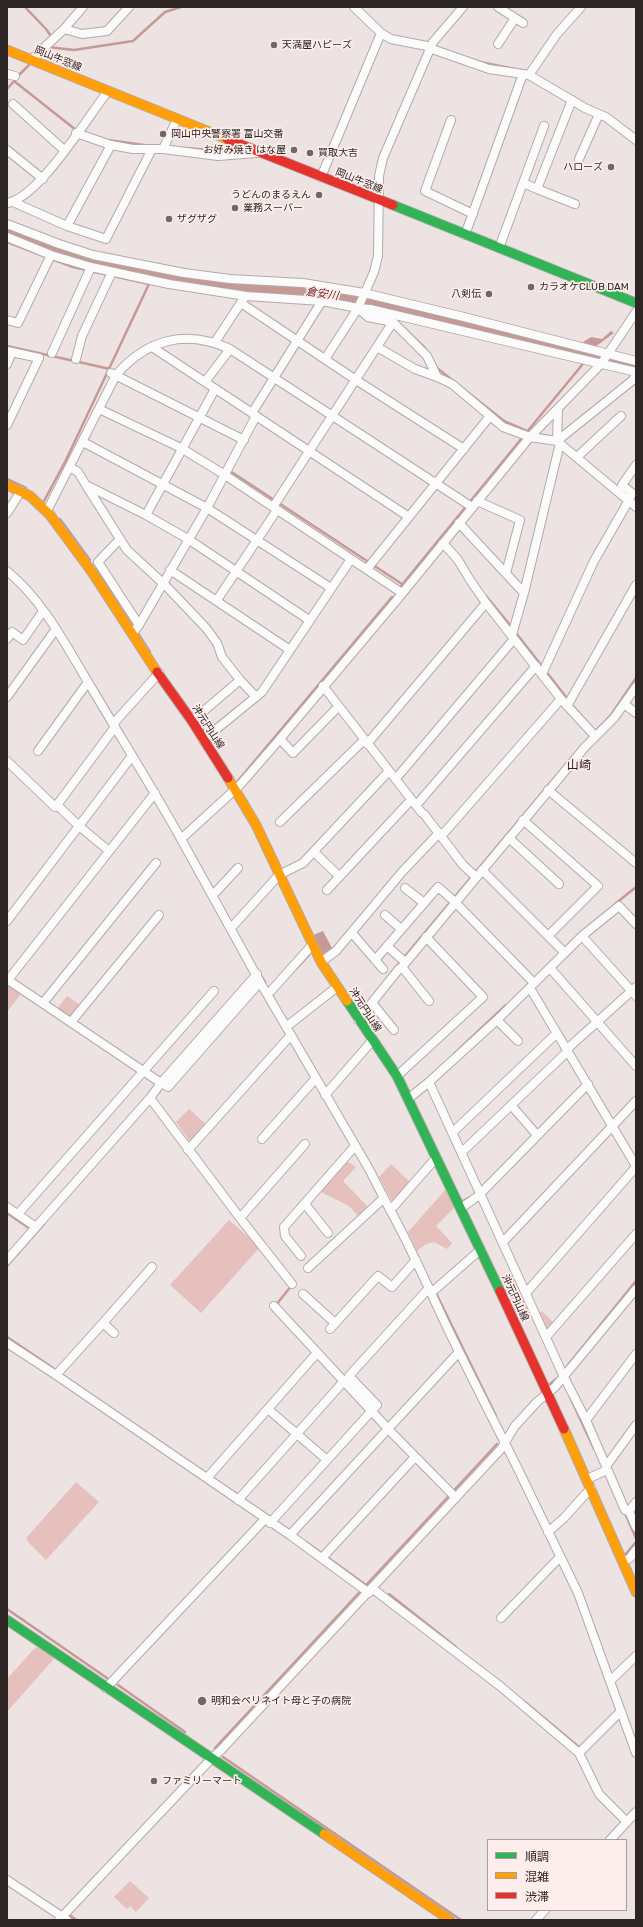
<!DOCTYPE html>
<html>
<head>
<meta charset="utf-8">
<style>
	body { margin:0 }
	#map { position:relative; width:643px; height:1927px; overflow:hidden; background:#ede3e2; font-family:Rubik,"Noto Sans JP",sans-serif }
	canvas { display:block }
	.frame { position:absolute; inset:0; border:8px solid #2c2524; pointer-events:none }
	.legend { position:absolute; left:487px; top:1839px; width:140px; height:72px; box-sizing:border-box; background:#fdedeb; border:1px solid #a99d9b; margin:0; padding:5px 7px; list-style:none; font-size:12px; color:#2c2524 }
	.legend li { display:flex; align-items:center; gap:8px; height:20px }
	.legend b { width:20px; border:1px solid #a99d9b }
</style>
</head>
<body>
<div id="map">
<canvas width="643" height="1927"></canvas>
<div class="frame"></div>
<ul class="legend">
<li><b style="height:5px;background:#30b455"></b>順調</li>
<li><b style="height:5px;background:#ff9f0a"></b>混雑</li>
<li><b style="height:5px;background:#e5322d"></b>渋滞</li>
</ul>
</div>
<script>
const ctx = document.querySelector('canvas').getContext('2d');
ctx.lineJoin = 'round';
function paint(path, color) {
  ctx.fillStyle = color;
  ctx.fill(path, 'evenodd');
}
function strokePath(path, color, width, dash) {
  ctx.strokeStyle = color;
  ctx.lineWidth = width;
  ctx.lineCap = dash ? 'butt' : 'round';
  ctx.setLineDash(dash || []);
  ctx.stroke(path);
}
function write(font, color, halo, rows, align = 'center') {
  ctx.font = font + ' Rubik,"Noto Sans JP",sans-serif';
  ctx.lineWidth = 3.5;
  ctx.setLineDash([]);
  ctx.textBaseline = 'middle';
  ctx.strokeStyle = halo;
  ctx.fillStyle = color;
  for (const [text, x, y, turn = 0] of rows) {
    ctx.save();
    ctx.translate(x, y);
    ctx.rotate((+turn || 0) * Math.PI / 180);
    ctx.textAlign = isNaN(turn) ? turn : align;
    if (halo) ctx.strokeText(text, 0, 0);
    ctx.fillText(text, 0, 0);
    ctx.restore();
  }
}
paint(new Path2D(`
	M7,984L21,994L7,1012Z
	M67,996L80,1005L71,1016L67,1017L57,1009Z
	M189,1109L207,1125L191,1143L176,1122Z
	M345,1160L356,1167L343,1181L370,1209L360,1218L349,1206L321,1192Z
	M391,1164L411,1183L393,1203L379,1177Z
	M447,1188L455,1207L436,1226L452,1243L447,1249L434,1242L426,1244L417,1251L408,1232Z
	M229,1220L260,1247L201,1313L170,1285Z
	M512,1275L532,1317L521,1322L502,1279Z
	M542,1311L555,1324L548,1331L539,1314Z
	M76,1482L99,1502L46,1560L29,1543L26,1538Z
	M38,1647L54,1657L52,1661L7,1712V1679L34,1649Z
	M130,1881L149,1898L136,1912L130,1906L127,1909L114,1897Z`), '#e5c0bd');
paint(new Path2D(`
	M611,331L614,333L595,347L583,342L591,337L602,339Z
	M323,931L332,948L321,956L311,936Z`), '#c69996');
strokePath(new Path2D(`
	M25,7L46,29L51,36
	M48,47L74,50L133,41L165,12L181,7
	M480,62L530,72
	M18,76L29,65
	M14,81L76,130
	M7,89L15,80
	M108,140L144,145
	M185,148L210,150
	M7,242L73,267L149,284L66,460L44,501
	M373,307L374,303
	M393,318L424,347L437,368L504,421L529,432
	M7,346L110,369
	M526,433L582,365
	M538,434L547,436
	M230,471L402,584
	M7,479L26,488
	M60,519L90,560
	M97,569L150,652
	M401,586L522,438
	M486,596L510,625
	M516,633L541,665
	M548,674L566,697
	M573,706L595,731
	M584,743L611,715L636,678
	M237,782L392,597
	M615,904L636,887
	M396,967L556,776
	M296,969L309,955
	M259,973L265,982
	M454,1054L506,1005
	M463,1201L470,1197
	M7,1213L29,1228
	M7,1266L44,1224
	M435,1291L496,1416
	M276,1305L292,1285
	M7,1337L53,1368
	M568,1365L636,1281
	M549,1385L556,1379
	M570,1397L594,1449
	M624,1511L636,1538
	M306,1542L366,1585
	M625,1555L636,1542
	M389,1594L456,1647
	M7,1609L107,1678
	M118,1685L185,1732
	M525,1702L580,1748
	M215,1748L497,1444
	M223,1757L461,1920
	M71,1916L76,1920`), '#c69996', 2.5);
strokePath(new Path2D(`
	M7,231L56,250L107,264L177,279L306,291L367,301L636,367`), '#c69996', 14);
const street = new Path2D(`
	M354,7L381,33L391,39L432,47
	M498,7L523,23
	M64,29L82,34L107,31L129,7
	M498,44L515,18
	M432,49L489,69L523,74L465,235
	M31,60L64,29L83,7
	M7,74L15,76
	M523,74L529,75L585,108L606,117L636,140
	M529,75L557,34L581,7
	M13,104L64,150
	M451,120L425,191L473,214
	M76,133L111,145L133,149H163L218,156L257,153
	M163,149L177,119
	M7,150L43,179
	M579,159L599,114
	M321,177L381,33
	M523,183L544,126
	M537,189L575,204
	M13,202L67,226L106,239L152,149
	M7,203C39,198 87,118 108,91
	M7,224L59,244L93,255L184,273L230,279L303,283L364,293L464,317L636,361
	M67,226L111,145
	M7,237L51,255L91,267L169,284L246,296L322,301L358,308L370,309L636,372
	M499,248L523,183L537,189L572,100
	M241,303L356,380L464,449
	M358,308L368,317L393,322L427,356L437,377L452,384L503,427L530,437L557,441L636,507
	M7,320L18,323L51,255
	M215,342L244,298
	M153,346L155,349L252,413
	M377,347L415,369L437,377
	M7,351L39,358L7,425
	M52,353L91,267
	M76,359L82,336L112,272
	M325,359L358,308L374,272L378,256L379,176L383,158L433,42L463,7
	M7,364L12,352
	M111,373L244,440
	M205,382L230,349
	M99,409L181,448L225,475L402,593
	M256,416L409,517
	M557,441L633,380L636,375
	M557,441L558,409
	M83,442L207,508L331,588
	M577,457L621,416
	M70,467L78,472L86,485L146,515L188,539L309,620
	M86,485L127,550L166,586L206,628L217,643L222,657L240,680L256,697
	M477,501L520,520L506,573
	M273,507L393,322
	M47,511L116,375C147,339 186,329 230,349L472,507
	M7,513L21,491
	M146,515L215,389
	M459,523L524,593
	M120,539L98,562L139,625
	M443,543L458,560L470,580L486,603L561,699L595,736
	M367,569L490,416
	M170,570L290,650
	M7,571C46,603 68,650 94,692C123,741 153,789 181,839
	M217,600L277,510
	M132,634L139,625L207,508L256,416L252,413L322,301
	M512,635L524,593L560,443
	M7,639L12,632L23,640L43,611
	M542,674L594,561L629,500L632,493L622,485L636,465
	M323,686L422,813L424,814L463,865L476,877
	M7,697L56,629
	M624,704L636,713
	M567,706L636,585
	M192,721L240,680
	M113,724L159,673
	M115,727L57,805L79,826L132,756
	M280,739L293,753L338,707
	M203,740L262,692L351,559
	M367,744L486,603
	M38,751L88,682
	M7,761L55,807L57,805
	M399,775L514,639
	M548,790L636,863
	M155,793L8,980L161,1083L257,974
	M419,802L536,666
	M523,820L598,886L548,936
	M280,822L364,740
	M509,838L559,884
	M314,852L339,876
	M482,870L565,953
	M405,888L424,903
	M327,890L411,800
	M213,895L238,868
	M385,915L401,929
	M7,921L79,826L109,851
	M231,928L279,875L303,863L389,771
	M352,933L383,969
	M582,936L636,996
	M387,946L405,962
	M375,960L438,887L455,902L534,983
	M321,962L336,951L402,872L439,833H444L561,699
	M402,967L429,1001
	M550,968L636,1066
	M530,988L636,1166
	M267,993L271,991L312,945
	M43,1003L156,863
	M373,1004L394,1030
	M358,1020L399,969L402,967L585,747L614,718L636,687
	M497,1020L518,1041
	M71,1022L159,915
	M286,1027L337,987
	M567,1049L636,987
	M397,1076L483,997L426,937
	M429,1082L497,1020L582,936L619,906L636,924
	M325,1095L372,1041
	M150,1098L161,1083L168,1087L260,982
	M408,1099L429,1082L564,1377L586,1420L625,1510L629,1511L636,1527
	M511,1105L537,1135
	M453,1132L557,1033
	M262,1139L316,1078
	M188,1150L291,1035
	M462,1152L568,1051
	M436,1158L394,1206L389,1208C410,1245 427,1285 445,1323C468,1371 493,1419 517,1467L578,1593L636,1753
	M481,1193L588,1084
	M305,1204L328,1233
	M7,1207L36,1227L150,1098L240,1218
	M389,1208L369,1169L260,982L181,839L240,785L280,739L396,601L530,437L601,364L636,312
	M461,1208L481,1194
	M18,1214L214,991
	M503,1242L636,1101
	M301,1256L285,1236L284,1227L355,1146
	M7,1260L36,1227
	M308,1268L384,1198
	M292,1284L240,1218L305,1144
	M431,1293L480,1250
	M526,1293L636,1167
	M303,1294L335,1323
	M274,1306L391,1432L456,1498
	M103,1323L56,1375L290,1535L369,1593
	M330,1329L378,1276L392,1287L416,1260
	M114,1333L103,1323L152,1267
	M546,1337L636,1234
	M7,1343L56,1375
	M268,1409L327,1460
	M586,1420L636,1354
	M607,1465L636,1425
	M207,1478L317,1353
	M587,1479L607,1470
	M238,1500L344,1381
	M629,1511L636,1502
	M270,1523L377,1405L349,1376L429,1288
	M548,1532L564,1518L591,1488
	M290,1535L459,1352
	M322,1558L415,1457
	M623,1562L630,1558L636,1550
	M373,1589L500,1686L579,1753L599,1794L627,1822
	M501,1618L560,1557
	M610,1681L636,1656
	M106,1688L265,1519
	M579,1753L621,1711
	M610,1840L636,1812
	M7,1880L67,1920
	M59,1920L212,1758L221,1750L501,1449L515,1426L537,1402L555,1387L636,1289
	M536,1920L545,1910`);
const fast = new Path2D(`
	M393,205L636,303
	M347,1001L397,1076L500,1291
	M7,1620L324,1834`);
const slow = new Path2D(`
	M7,50L227,139
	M7,485L30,496L50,515L92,572L157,672
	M228,778L256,825L321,962L347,1001
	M564,1429L636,1592
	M324,1834L450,1920`);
const jam = new Path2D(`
	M227,139L393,205
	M157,672L192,721L228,778
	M500,1291L564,1429`);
strokePath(street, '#b2aaa9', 10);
strokePath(fast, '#b2aaa9', 11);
strokePath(slow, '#b2aaa9', 11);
strokePath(jam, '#b2aaa9', 11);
strokePath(street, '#fcfbfb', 8);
strokePath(fast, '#30b455', 9);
strokePath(slow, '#ff9f0a', 9);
strokePath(jam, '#e5322d', 9);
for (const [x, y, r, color] of [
	[274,45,4,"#706866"],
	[163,134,4,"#706866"],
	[294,150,4,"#706866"],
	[310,153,4,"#706866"],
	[611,167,4,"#706866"],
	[319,195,4,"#706866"],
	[235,208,4,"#706866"],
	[169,219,4,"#706866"],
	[531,287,4,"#706866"],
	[489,294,4,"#706866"],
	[202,1701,5,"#706866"],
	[154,1781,4,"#706866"]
]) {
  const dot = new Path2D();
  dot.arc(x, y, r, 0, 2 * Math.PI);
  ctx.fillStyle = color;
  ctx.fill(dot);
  strokePath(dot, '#fdedeb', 1.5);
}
write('10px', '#2c2524', '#fdedeb', [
	["天満屋ハピーズ",282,45],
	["岡山中央警察署 富山交番",171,134],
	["お好み焼き はな屋",286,150,"right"],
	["買取大吉",318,153],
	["ハローズ",603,167,"right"],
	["うどんのまるえん",311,195,"right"],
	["業務スーパー",243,208],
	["ザグザグ",177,219],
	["カラオケCLUB DAM",539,287],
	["八剣伝",481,294,"right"],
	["明和会ペリネイト母と子の病院",211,1701],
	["ファミリーマート",162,1781]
], 'left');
write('10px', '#2c2524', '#fdedeb', [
	["岡山牛窓線",58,59,22],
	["岡山牛窓線",359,181,22],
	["沖元円山線",208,727,57],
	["沖元円山線",365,1010,57],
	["沖元円山線",515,1298,65]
]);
write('italic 11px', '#712625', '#fdedeb', [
	["倉安川",322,294,8]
]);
write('12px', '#2c2524', '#fdedeb', [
	["山崎",579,766]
]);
</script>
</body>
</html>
